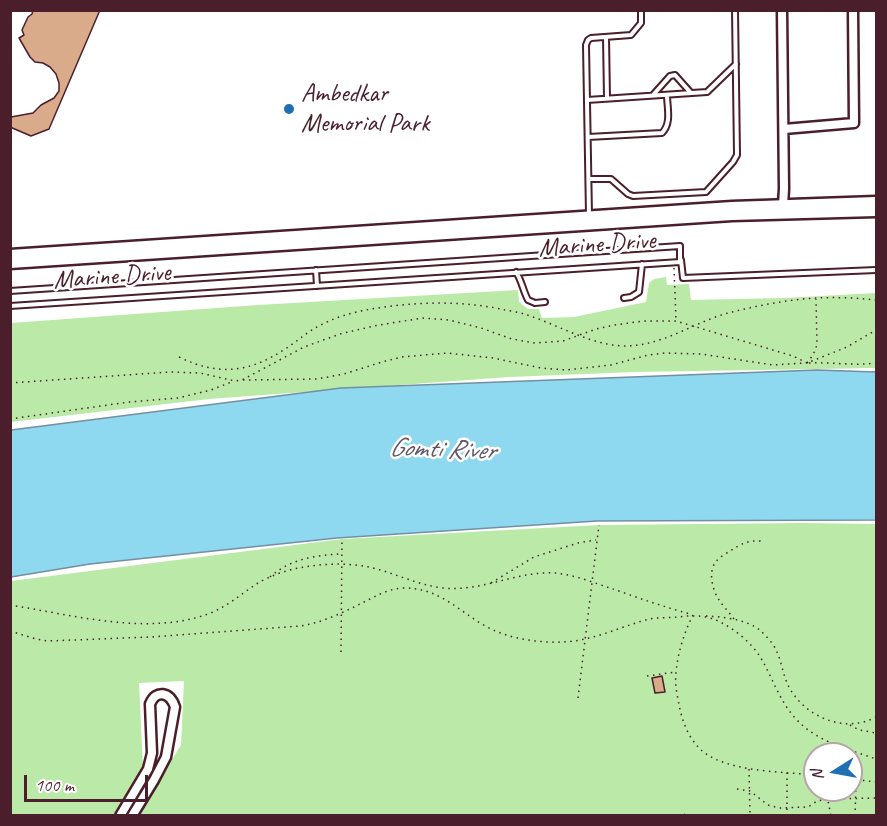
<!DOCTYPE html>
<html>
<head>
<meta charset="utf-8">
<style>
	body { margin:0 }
	#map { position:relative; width:887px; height:826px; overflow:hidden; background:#fff; font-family:Caveat,sans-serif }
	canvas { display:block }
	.frame { position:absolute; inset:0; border:12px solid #4a1f2b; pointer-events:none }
	.north { position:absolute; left:803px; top:742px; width:60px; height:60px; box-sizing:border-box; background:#fff; border:2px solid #b7a5aa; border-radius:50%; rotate:259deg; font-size:16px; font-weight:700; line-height:24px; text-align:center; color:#4a1f2b }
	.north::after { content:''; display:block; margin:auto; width:21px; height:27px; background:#1f6fb2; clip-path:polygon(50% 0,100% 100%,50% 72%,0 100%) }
	.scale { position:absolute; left:24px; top:775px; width:124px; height:27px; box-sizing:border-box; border:3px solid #4a1f2b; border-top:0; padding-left:8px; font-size:18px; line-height:21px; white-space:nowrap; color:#4a1f2b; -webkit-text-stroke:4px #fff; paint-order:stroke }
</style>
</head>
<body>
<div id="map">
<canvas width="887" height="826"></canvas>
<div class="frame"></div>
<div class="north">N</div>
<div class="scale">100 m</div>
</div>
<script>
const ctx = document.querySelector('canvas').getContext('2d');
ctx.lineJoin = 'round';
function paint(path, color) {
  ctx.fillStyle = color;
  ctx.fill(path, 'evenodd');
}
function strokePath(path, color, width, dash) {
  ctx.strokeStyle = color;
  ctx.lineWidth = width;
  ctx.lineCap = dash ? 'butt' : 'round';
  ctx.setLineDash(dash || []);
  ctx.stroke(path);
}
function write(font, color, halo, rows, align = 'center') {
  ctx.font = font + ' Caveat,sans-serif';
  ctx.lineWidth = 5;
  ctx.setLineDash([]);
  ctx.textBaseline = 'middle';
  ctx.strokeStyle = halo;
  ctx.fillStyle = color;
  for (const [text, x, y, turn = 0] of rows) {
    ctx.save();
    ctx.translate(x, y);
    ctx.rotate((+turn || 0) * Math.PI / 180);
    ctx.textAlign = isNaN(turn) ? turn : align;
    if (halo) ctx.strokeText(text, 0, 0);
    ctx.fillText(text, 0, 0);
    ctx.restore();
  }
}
paint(new Path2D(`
	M666,277L667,285L689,284L691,300L785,298L876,293V368L635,372L509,377L209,399L11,422V323L258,305L518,290L519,302L528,309H539L542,318L574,317L646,302L649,283L654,279Z
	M804,523L876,524V815H138L181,745L184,681L139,683L143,769L113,815L11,816V581L342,539L599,525ZM815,754H851V790H815Z`), '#bae9a8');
const water = new Path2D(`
	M817,370L876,372V520L597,521L337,538L90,564L11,577V430L341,388Z`);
paint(water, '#8fd9f0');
strokePath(water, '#738fa1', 1.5);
const building = new Path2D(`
	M10,10H33L32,14L28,17L22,30L24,35L19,38L30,57L35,62L43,63L50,67L56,74L59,83V91L54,98L41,105L33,113L11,117Z
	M10,10H100L49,129L31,136L10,127Z
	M662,676L665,692L655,693L652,678Z`);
paint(building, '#d9ab8a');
strokePath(building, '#4a1f2b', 1.5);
const service = new Path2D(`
	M606,37L607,98
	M653,95L670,76L675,75L691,93
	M587,100L707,92L736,64
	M588,137L662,133C672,123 667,107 667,95
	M589,179H611L628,194L633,196L706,192L733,162L737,155L735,10
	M589,215L586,45L588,40L591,38L631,35L641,23V10
	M681,260L683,278L876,270
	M316,270L317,286
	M516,272C522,281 523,291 528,300L535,303L545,302
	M10,291L680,246V262L10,306
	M624,298L631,297L639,292L642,264`);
const minor = new Path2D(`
	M782,10L784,189L783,205
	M784,129L854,123L853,10
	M120,816L148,769L152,753L150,704C156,689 170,692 175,707L166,757L154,780L132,816`);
const tertiary = new Path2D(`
	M10,255L732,207L876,202
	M10,263L732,215L876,211`);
strokePath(service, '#4a1f2b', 8);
strokePath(minor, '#4a1f2b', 13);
strokePath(tertiary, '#4a1f2b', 15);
strokePath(new Path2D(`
	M674,268L676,320
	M179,357C218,376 249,373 285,349C298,341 309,330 323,324C336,317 351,313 366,310C410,302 456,300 501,309C509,311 519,312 527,315C559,325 592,346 626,346C665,345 692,323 728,313C756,306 789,299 818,298C837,297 857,298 876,300
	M807,363L813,355L817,345L816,299
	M809,363C832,362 854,366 876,363
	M243,380L317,379L344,374L382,362L402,357L447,353L493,358L541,368L566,370L611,365L648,355L665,353L701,354L773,365L804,363
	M10,383L170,372L200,373L235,381L242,380L304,347L340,334L374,326L422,318L449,320L481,328L512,339L535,343L563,341L596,329L615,325L643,321H676L793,356L807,363L847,347L876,330
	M10,419L129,402L178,398L211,390L234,381
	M270,577C290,559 316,555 341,554
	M491,583L534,557L578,543L596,540
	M10,605C73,615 147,636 208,614C227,607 241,594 258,583C272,575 289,569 305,567C327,563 352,563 373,568C397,574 418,585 443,588C482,592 516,571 555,573C576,575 597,584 616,590C641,599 665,607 690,614
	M693,615C684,633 678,652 676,672C675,681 676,690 678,699C682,724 691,748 715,759C744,772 784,772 815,775
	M706,616C724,617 745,619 760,630C766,636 774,644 777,652C782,663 783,676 789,687C805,717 845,734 876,717
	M734,619C729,612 723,606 719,600C713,591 708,573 715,563C718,558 725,554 730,551C741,544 748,540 761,541
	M10,631L36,639L47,641L151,637L300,626C322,623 344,612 364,602C376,596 388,589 402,588C439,587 458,611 487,627C510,639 538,643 563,642C590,641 616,629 642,621C654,617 666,618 678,617C693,615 708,615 722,623C737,631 753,644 762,660C773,679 780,702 796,719C817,742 848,749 876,759
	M341,652L342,539
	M647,676L676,672
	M578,698L599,525
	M850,725L859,730L876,733
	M749,769L750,816
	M851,779L876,782
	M737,789L750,791L768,805L779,808L808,807L817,801L828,799L876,798
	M826,790L831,816
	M684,814L687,816
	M787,816V772
	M855,816L856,780`), '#4a1f2b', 1.5, [1.5, 4.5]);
strokePath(service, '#fff', 4);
strokePath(minor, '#fff', 8);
strokePath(tertiary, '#fff', 10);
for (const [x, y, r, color] of [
	[289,109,6,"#1f6fb2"]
]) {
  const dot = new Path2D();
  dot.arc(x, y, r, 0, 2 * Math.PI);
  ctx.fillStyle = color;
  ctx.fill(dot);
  strokePath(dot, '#fff', 2);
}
write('26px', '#4a1f2b', '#fff', [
	["Ambedkar",301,94],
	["Memorial Park",301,124]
], 'left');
write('26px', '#4a1f2b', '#fff', [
	["Marine Drive",597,245,-4],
	["Marine Drive",112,277,-4]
]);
write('italic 27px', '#5f5766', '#fff', [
	["Gomti River",442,450,2]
]);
</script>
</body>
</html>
